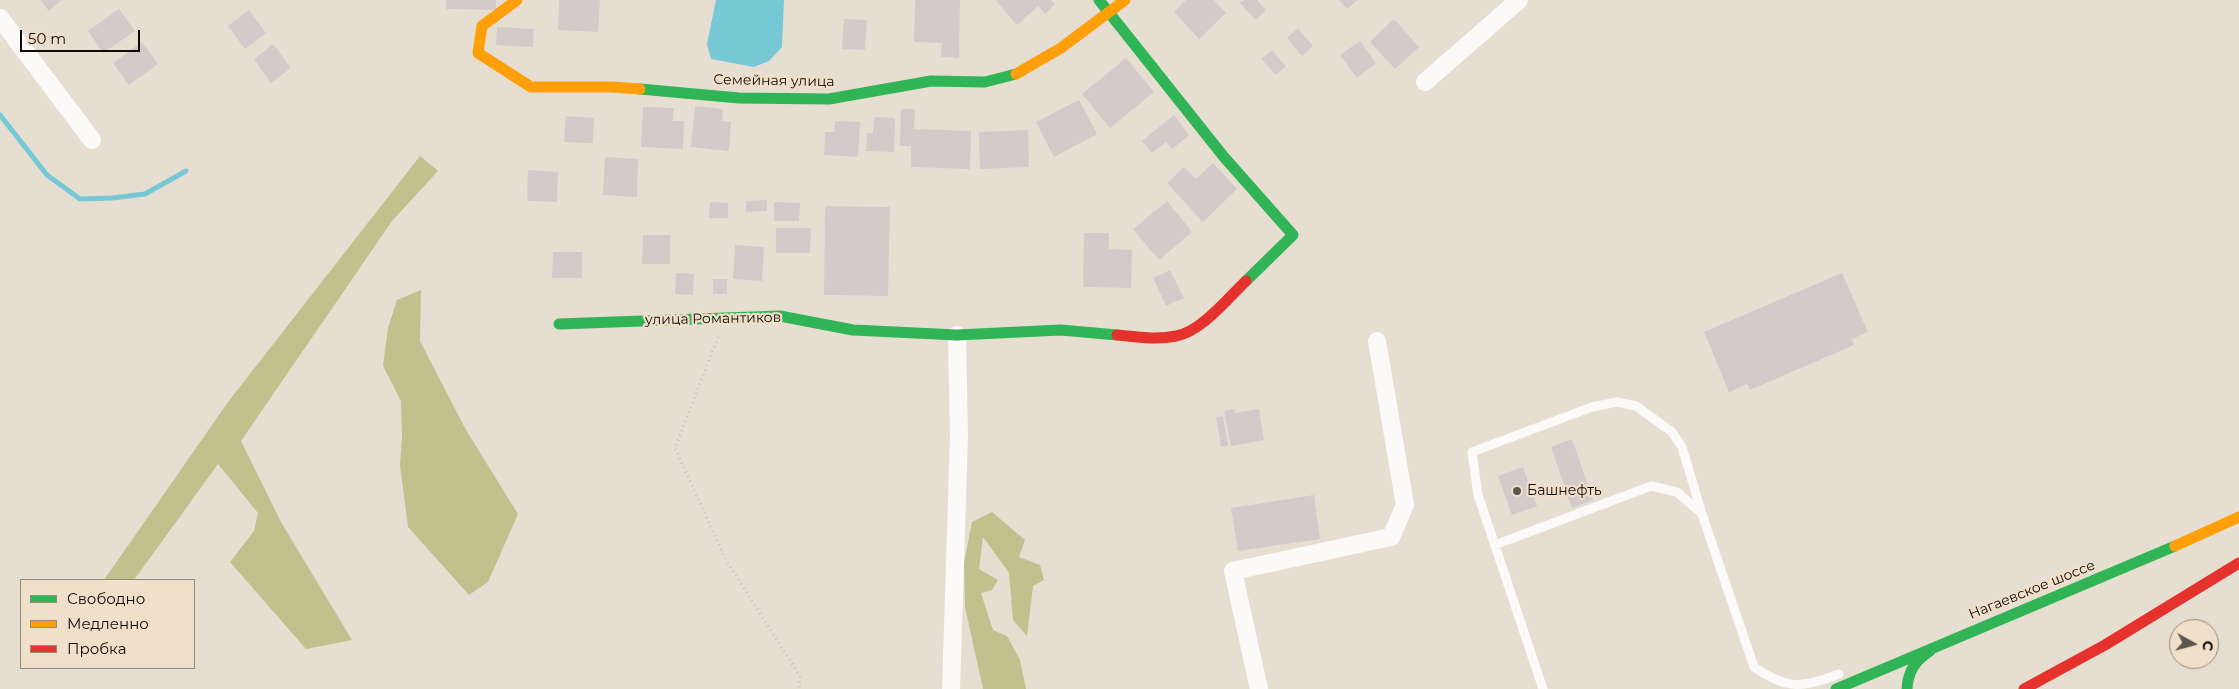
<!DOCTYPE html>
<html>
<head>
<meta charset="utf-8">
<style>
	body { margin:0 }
	#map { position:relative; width:2239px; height:689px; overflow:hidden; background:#e7ded2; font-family:Montserrat,sans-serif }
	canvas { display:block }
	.legend { position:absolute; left:20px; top:579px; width:175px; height:90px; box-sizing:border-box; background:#f0dfc9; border:1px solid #968a7a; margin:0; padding:6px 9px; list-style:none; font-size:15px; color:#100b04 }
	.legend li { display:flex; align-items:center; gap:10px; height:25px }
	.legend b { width:25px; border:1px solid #968a7a }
	.north { position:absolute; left:2169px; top:619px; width:50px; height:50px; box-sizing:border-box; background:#f0dfc9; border:1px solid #968a7a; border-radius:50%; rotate:97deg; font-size:14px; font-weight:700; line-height:20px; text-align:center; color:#100b04 }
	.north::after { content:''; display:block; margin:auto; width:18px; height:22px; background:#5b554c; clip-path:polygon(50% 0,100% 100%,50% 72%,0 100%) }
	.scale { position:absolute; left:20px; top:30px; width:120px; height:22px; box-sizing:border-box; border:2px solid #100b04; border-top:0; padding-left:6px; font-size:15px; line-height:18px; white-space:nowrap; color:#100b04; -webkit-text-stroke:4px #f0dfc9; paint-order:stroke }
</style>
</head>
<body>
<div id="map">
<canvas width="2239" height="689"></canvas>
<ul class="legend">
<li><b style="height:6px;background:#30b455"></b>Свободно</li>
<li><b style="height:6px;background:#ff9f0a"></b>Медленно</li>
<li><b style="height:6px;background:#e5322d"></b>Пробка</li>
</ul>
<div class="north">С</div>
<div class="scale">50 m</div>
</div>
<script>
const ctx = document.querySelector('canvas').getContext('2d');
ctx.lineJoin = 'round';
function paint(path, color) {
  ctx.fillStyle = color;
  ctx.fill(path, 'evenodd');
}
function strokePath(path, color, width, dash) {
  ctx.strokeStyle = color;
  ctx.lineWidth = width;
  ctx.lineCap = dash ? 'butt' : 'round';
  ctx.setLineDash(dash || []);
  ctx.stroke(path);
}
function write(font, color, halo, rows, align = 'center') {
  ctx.font = font + ' Montserrat,sans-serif';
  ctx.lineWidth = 4.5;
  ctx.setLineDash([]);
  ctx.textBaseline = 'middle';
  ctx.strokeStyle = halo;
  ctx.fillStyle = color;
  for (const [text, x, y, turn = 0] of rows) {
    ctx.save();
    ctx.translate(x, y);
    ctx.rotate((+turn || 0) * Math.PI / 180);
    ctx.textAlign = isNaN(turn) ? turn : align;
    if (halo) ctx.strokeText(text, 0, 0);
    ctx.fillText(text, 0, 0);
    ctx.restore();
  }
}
paint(new Path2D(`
	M420,156L438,171L392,221L241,441L281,522L352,640L306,649L230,562L254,531L258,513L218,464L134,580H104L228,402Z
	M421,290L420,341L466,430L518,514L488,582L469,595L408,527L400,465L402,436L401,401L383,366L388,328L397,300Z
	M992,512L1025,540L1019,557L1040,565L1044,580L1033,586L1027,636L1013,620L1009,573L983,537L979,569L998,580L992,590L981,593L993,630L1007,636L1020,660L1026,689H983L965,607L964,563L972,522Z`), '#c2c18d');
paint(new Path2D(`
	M716,0H784L782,47L769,61L754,67L711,59L707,44Z`), '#76c8d5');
strokePath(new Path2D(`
	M0,115L47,175L80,199L112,198L145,194L186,171`), '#76c8d5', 5);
paint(new Path2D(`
	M40,0H62L49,11Z
	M446,0H496V10L446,9Z
	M559,0H600L598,32L558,30Z
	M915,0H960L959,58L941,57L942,43L914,42Z
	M997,0H1051L1055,4L1045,14L1038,6L1017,25L996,1Z
	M1186,0H1214L1226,13L1199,39L1174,12Z
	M1244,0H1257L1266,10L1255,20L1240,3Z
	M1339,0H1358L1347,9Z
	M119,9L135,31L103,53L88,31Z
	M249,10L266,33L245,49L228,26Z
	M844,19L867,20L865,50L842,49Z
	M1394,19L1419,47L1395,69L1370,42Z
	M497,27L534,29L533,47L496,45Z
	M1298,28L1313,46L1302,56L1287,38Z
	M1360,41L1376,63L1357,78L1340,55Z
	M142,42L158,64L129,85L113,63Z
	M273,44L291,68L271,83L254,59Z
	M1272,50L1286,66L1276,75L1261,59Z
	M1126,58L1154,92L1110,128L1082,94Z
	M1079,100L1097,134L1054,157L1036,122Z
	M695,106L723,109L722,121L731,122L729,151L691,147Z
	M643,107L674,108L673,121H684L683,149L641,147Z
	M901,109H915L914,129L971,131L970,169L911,167V146H900Z
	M1174,115L1189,135L1172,149L1166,142L1152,153L1142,141Z
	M566,116L594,118L593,143L564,142Z
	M874,117L895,118L894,152L866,151L867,133H873Z
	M835,121L860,122L858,157L824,155L825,132H834Z
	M1028,130L1029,167L980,169L979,132Z
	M605,157L638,159L637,197L603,195Z
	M1213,163L1237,189L1203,222L1167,183L1184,167L1196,179Z
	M528,170L558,172L557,202L527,201Z
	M767,200V211L746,212V201Z
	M1167,201L1192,232L1159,260L1133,229Z
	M710,202L728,203V218H709Z
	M774,202L800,203L799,221H774Z
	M825,206L890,207L888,296L824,295Z
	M776,228H811L810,253H776Z
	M1084,233H1109V249L1132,250L1131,288L1083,287Z
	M643,235H670V264H642Z
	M735,245L764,247L762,281L733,279Z
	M553,252H582V278H552Z
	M1170,270L1184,298L1166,306L1153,278Z
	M676,273L694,274L693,295L675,294Z
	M1842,273L1868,332L1852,339L1854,345L1750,390L1747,384L1729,392L1704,332Z
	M713,279H727V294H713Z
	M1235,409V413L1259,409L1264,440L1231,446L1224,411Z
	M1223,416L1228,445L1221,447L1216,417Z
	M1572,439L1593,500L1572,508L1551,447Z
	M1523,467L1537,506L1512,515L1498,476Z
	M1314,495L1320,539L1238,551L1231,508Z`), '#d3cbc9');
strokePath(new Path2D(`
	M718,337L675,448L726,560L800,676L799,689`), '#c5c3bf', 3, [1, 4]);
strokePath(new Path2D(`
	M1495,545L1651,486L1677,492L1702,514
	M1543,689L1478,495L1472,452L1592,407L1617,402L1636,406L1672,432L1682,447L1702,514L1754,667C1786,689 1801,689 1839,674`), '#fbfaf8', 9);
strokePath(new Path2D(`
	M0,18L92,140
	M1425,82L1519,0
	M951,689L959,436L957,335
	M1259,689L1233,571L1391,537L1405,505L1377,341`), '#fbfaf8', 18);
strokePath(new Path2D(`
	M1099,0L1224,157L1293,235L1246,281
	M640,89L739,98L829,99L931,81L985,82L1016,74
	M559,324L780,316L853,330L957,335L1061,330L1117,335
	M1836,689L2175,546
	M1907,689C1908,671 1915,661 1930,651`), '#30b455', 11);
strokePath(new Path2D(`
	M517,0L482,26L478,53L531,87H612L640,89
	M1016,74L1061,48L1125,0
	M2175,546L2239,517`), '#ff9f0a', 11);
strokePath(new Path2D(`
	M1117,335C1137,337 1157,340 1176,336C1201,332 1228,298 1246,281
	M2024,689L2105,645L2239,563`), '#e5322d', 11);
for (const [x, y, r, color] of [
	[1517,491,5,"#5b554c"]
]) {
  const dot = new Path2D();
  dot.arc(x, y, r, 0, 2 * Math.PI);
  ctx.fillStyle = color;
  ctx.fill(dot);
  strokePath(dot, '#f0dfc9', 2);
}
write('14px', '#100b04', '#f0dfc9', [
	["Семейная улица",774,81,1],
	["улица Романтиков",713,319,-1],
	["Нагаевское шоссе",2032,590,-22]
]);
write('14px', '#100b04', '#f0dfc9', [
	["Башнефть",1527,491]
], 'left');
</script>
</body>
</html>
